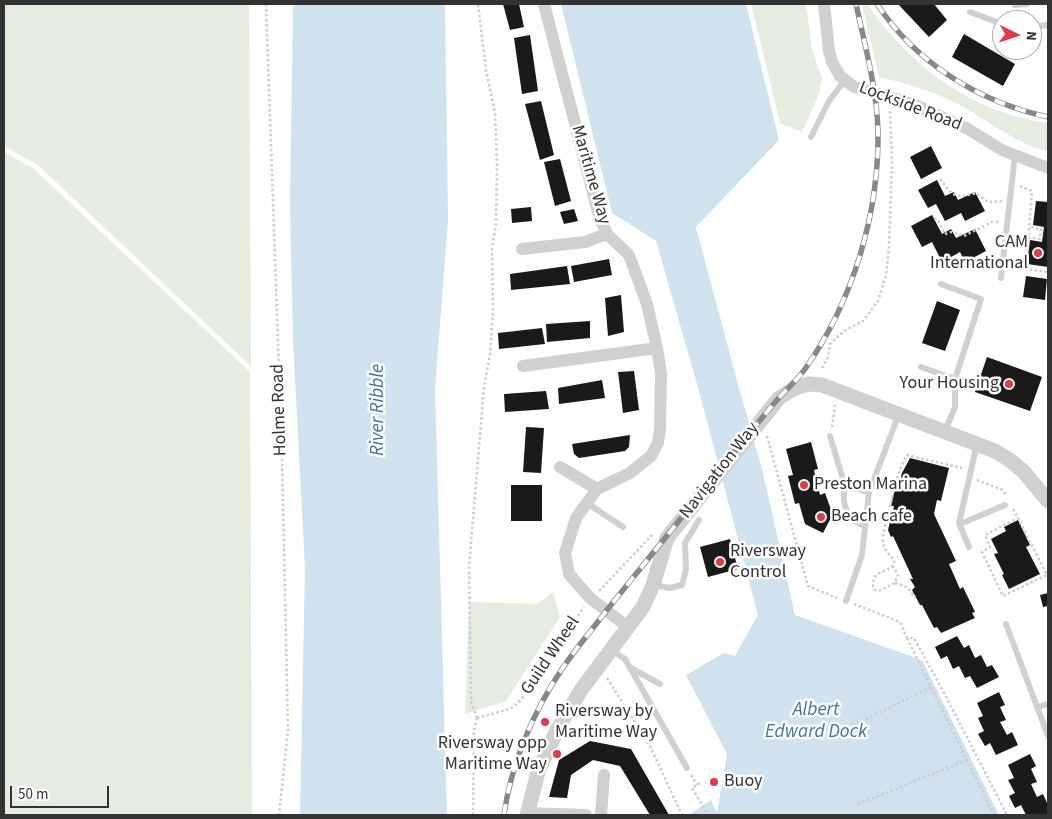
<!DOCTYPE html>
<html>
<head>
<meta charset="utf-8">
<style>
	body { margin:0 }
	#map { position:relative; width:1052px; height:819px; overflow:hidden; background:#fff; font-family:"Source Sans 3",sans-serif }
	canvas { display:block }
	.frame { position:absolute; inset:0; border:5px solid #333; pointer-events:none }
	.north { position:absolute; left:992px; top:10px; width:50px; height:50px; box-sizing:border-box; background:#fff; border:1px solid #adadad; border-radius:50%; rotate:94deg; font-size:14px; font-weight:700; line-height:20px; text-align:center; color:#333 }
	.north::after { content:''; display:block; margin:auto; width:18px; height:22px; background:#e63946; clip-path:polygon(50% 0,100% 100%,50% 72%,0 100%) }
	.scale { position:absolute; left:10px; top:786px; width:99px; height:22px; box-sizing:border-box; border:2px solid #333; border-top:0; padding-left:6px; font-size:15px; line-height:18px; white-space:nowrap; color:#333; -webkit-text-stroke:4px #fff; paint-order:stroke }
</style>
</head>
<body>
<div id="map">
<canvas width="1052" height="819"></canvas>
<div class="frame"></div>
<div class="north">N</div>
<div class="scale">50 m</div>
</div>
<script>
const ctx = document.querySelector('canvas').getContext('2d');
ctx.lineJoin = 'round';
function paint(path, color) {
  ctx.fillStyle = color;
  ctx.fill(path, 'evenodd');
}
function strokePath(path, color, width, dash) {
  ctx.strokeStyle = color;
  ctx.lineWidth = width;
  ctx.lineCap = dash ? 'butt' : 'round';
  ctx.setLineDash(dash || []);
  ctx.stroke(path);
}
function write(font, color, halo, rows, align = 'center') {
  ctx.font = font + ' "Source Sans 3",sans-serif';
  ctx.lineWidth = 5;
  ctx.setLineDash([]);
  ctx.textBaseline = 'middle';
  ctx.strokeStyle = halo;
  ctx.fillStyle = color;
  for (const [text, x, y, turn = 0] of rows) {
    ctx.save();
    ctx.translate(x, y);
    ctx.rotate((+turn || 0) * Math.PI / 180);
    ctx.textAlign = isNaN(turn) ? turn : align;
    if (halo) ctx.strokeText(text, 0, 0);
    ctx.fillText(text, 0, 0);
    ctx.restore();
  }
}
paint(new Path2D(`
	M4,4H249L251,366L38,165L4,146Z
	M751,4H806L812,49L822,79L819,94L802,132L780,123Z
	M862,4H867C910,66 972,113 1048,123V151C1016,145 985,118 956,103C932,91 905,83 879,77Z
	M4,152L34,169L250,372L252,815H4Z
	M553,592L560,617L506,701L465,714L469,602L537,604Z`), '#e6ecdf');
paint(new Path2D(`
	M293,4H445L448,221L435,389L447,815H300L305,568L293,339L290,208Z
	M561,4H746L779,140L696,227L737,381L762,469L795,615L922,660L999,815H689L711,800L717,813L727,754L686,675L724,653L735,656L758,615L699,391L656,241L612,213Z`), '#cfe2ee');
paint(new Path2D(`
	M503,4H519L524,27L510,30Z
	M898,4H934L947,20L929,37Z
	M964,34L1015,64L1003,86L952,57Z
	M530,35L538,91L522,94L514,38Z
	M541,101L554,155L540,160L525,104Z
	M931,146L942,168L921,179L910,157Z
	M560,159L571,201L555,206L544,162Z
	M937,180L945,196L954,192L958,200L975,192L985,211L965,221L961,213L945,221L936,204L928,208L918,190Z
	M1036,201L1048,202V267L1027,264L1030,240L1042,242L1044,227L1033,225Z
	M531,207L532,221L512,223L511,209Z
	M574,209L578,221L564,224L560,212Z
	M932,215L942,234L951,229L956,238L975,229L986,251L965,262L960,252L942,262L932,242L922,247L911,226Z
	M609,259L612,275L574,282L571,266Z
	M567,266L570,284L511,290L510,274Z
	M1026,276L1047,279L1045,300L1023,297Z
	M621,295L624,332L608,336L605,298Z
	M937,301L960,310L945,351L922,343Z
	M590,321V338L547,342L546,324Z
	M542,328L545,344L499,349L498,333Z
	M987,357L1042,377L1030,411L975,392Z
	M634,371L639,410L623,413L618,372Z
	M602,380L605,398L559,404L558,388Z
	M546,391L549,409L505,412L504,394Z
	M526,427L544,428L541,473L523,472Z
	M630,435L629,447L625,451L579,458L574,454L572,444Z
	M811,442L818,469L814,470L820,495L825,493L830,507L835,510L823,533L805,524L799,503L795,504L788,476L793,475L786,449Z
	M910,458L949,468L941,501L937,500L934,514L956,561L949,564L960,589L963,587L975,612L972,613L975,618L941,633L937,627L934,628L922,605H920L912,590L915,587L910,579H913L893,536L891,537L888,530L894,506H891L895,488H898L902,473Z
	M511,485H542V521H511Z
	M1018,520L1030,545L1026,547L1040,574L1009,589L1002,575L1004,574L994,554L998,553L991,539L1006,531L1004,527Z
	M730,539L738,569L708,577L700,547Z
	M1048,593V606L1043,607L1040,595Z
	M957,636L964,648L969,645L975,658L981,655L987,667L992,665L999,677L977,688L970,676L965,678L959,666L953,669L947,656L941,659L935,647Z
	M999,692L1005,705L1000,707L1006,720L1000,722L1007,735L1012,732L1018,745L996,755L990,743L985,746L978,734L984,731L978,718L983,716L977,703Z
	M590,741L631,749L669,815H650L620,766L593,760L571,775L567,798L549,797L559,760Z
	M1030,754L1036,766L1031,769L1037,782L1031,784L1037,797L1043,794L1048,805V815H1026L1021,805L1015,808L1009,796L1015,793L1008,780L1014,778L1008,765Z`), '#1a1a1a');
strokePath(new Path2D(`
	M266,4L282,456L288,730L279,815
	M940,179C953,196 954,199 976,193L988,202L1002,201
	M1020,186L1032,191L1026,269L1048,272
	M934,219H937L945,234L951,232L964,236L992,222H998
	M1028,237L1040,239L1041,229L1029,227
	M822,368L828,357L830,344L844,331L863,321L878,301L886,275L889,247L892,161L890,110
	M832,427L835,405
	M767,436L808,586L837,598
	M977,480L1003,490L1006,496
	M1013,509L1018,518L1047,575L1003,596L982,552L990,547L985,535L1018,518
	M892,566L898,574L895,583L879,591L875,590L873,587C873,569 883,575 894,565V560C890,555 884,550 883,543C882,534 886,524 888,516C893,494 896,474 907,455L962,468
	M895,583C904,585 910,588 914,597H916
	M599,591L654,533
	M854,604L900,622L907,638H914L942,689L1007,815
	M907,638L994,815
	M607,678L650,746L682,815
	M477,718L471,702L469,567L484,387L490,354L493,310L492,248L496,223L497,166L495,112L486,70L478,4
	M477,718L506,710L513,707L521,700L545,661L584,607
	M848,728L931,687
	M691,775L697,785
	M700,783L692,788L708,815
	M858,804L967,760
	M473,815L474,730L477,718`), '#cdcdcd', 2.5, [2.5, 2.5]);
strokePath(new Path2D(`
	M1015,5L1027,4
	M970,12L1002,24
	M1032,27L1048,25
	M811,137L829,101L845,80
	M1001,278L1015,155
	M941,284L981,299L955,379V407L945,431
	M921,367L955,379
	M830,436L845,486L869,492
	M845,486C841,503 847,521 865,526
	M587,503L623,527
	M959,523L965,522L1005,505
	M969,547L959,523L977,444
	M654,585L670,588L682,585L686,570L685,543L699,520
	M846,601L862,555L869,492L899,414
	M1006,624L1048,736
	M611,650L625,659L687,768
	M631,668L660,684
	M1038,707L1048,704`), '#d0d0d0', 6);
strokePath(new Path2D(`
	M544,4L599,216L607,234L629,255L647,304L657,348L661,373L660,428L658,443L651,456L630,473L597,489L576,518L565,553L569,574L590,598L628,627
	M824,4L829,51L832,62L840,76L854,87L913,104L968,129L1002,150L1048,168
	M522,249L585,242L607,234
	M523,366L657,348
	M560,467L597,489
	M527,813L586,815
	M601,815L604,775`), '#d0d0d0', 12);
strokePath(new Path2D(`
	M527,815L538,772L556,732L581,690L643,607L653,585L667,538L779,398L795,388L809,384L822,385L995,451L1011,461L1024,472L1048,501`), '#d0d0d0', 15);
const rail = new Path2D(`
	M877,4C916,63 979,102 1048,117
	M504,815C511,764 533,712 562,669C576,648 592,630 607,610C652,554 697,499 741,443C753,429 765,414 777,400C786,390 797,380 805,369C853,301 879,214 878,132C877,89 865,46 856,4`);
strokePath(rail, '#888', 5.5);
strokePath(rail, '#fff', 4, [11]);
for (const [x, y, r, color] of [
	[1038,253,5,"#e63946"],
	[1009,384,5,"#e63946"],
	[804,485,5,"#e63946"],
	[821,517,5,"#e63946"],
	[720,562,5,"#e63946"],
	[545,722,5,"#e63946"],
	[557,754,5,"#e63946"],
	[714,782,5,"#e63946"]
]) {
  const dot = new Path2D();
  dot.arc(x, y, r, 0, 2 * Math.PI);
  ctx.fillStyle = color;
  ctx.fill(dot);
  strokePath(dot, '#fff', 2);
}
write('18px', '#333', '#fff', [
	["Lockside Road",910,107,21],
	["Maritime Way",590,175,74],
	["Holme Road",280,410,-92],
	["Navigation Way",720,471,-52],
	["Guild Wheel",551,656,-56]
]);
write('18px', '#333', '#fff', [
	["CAM",1028,243,"right"],
	["International",1028,264,"right"],
	["Your Housing",999,384,"right"],
	["Preston Marina",814,485],
	["Beach cafe",831,517],
	["Riversway",730,552],
	["Control",730,573],
	["Riversway by",555,712],
	["Maritime Way",555,733],
	["Riversway opp",547,744,"right"],
	["Maritime Way",547,765,"right"],
	["Buoy",724,782]
], 'left');
write('italic 19px', '#3f7597', '#fff', [
	["River Ribble",379,410,-90],
	["Albert",816,711],
	["Edward Dock",816,733]
]);
</script>
</body>
</html>
